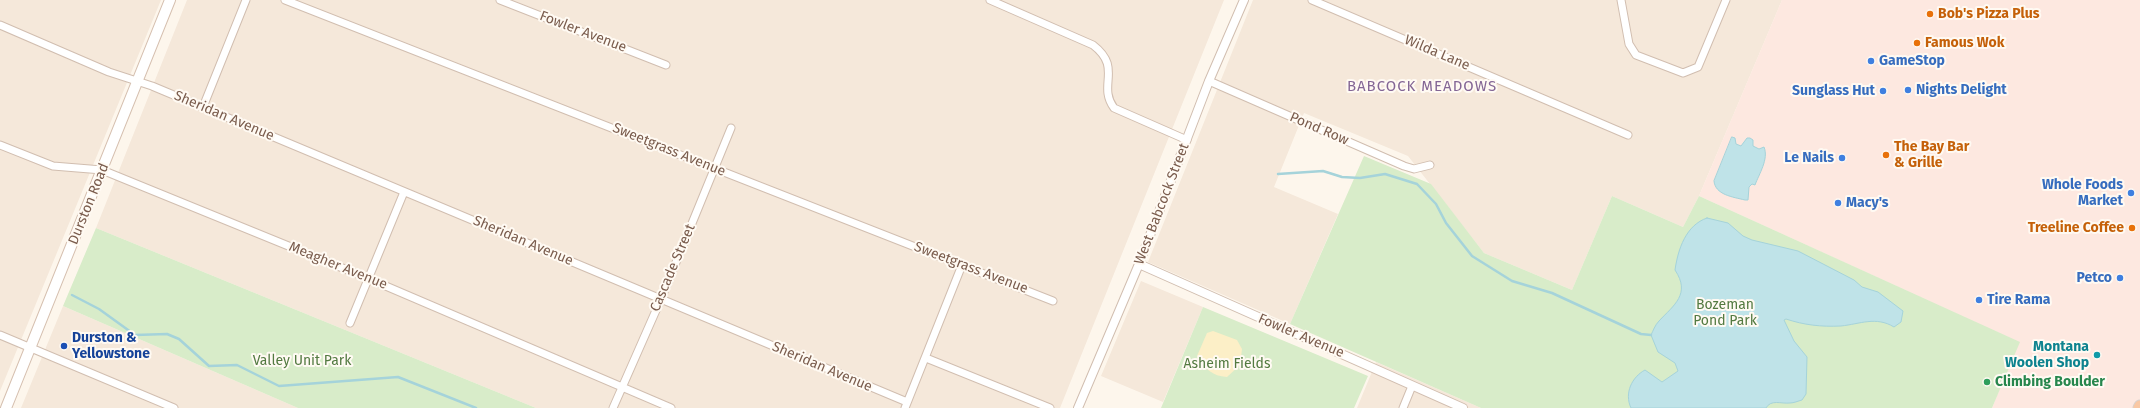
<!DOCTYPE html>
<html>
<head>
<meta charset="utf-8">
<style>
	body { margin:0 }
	canvas { display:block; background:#fdf6ec }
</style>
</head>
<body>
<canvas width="2140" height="408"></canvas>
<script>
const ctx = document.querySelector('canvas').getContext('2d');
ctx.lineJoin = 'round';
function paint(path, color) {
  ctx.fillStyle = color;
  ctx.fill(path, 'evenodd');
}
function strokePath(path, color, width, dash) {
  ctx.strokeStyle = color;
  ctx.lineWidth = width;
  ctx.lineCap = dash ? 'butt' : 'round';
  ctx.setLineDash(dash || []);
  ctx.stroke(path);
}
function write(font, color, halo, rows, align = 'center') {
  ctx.font = font + ' "Fira Sans",sans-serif';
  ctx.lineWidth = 4;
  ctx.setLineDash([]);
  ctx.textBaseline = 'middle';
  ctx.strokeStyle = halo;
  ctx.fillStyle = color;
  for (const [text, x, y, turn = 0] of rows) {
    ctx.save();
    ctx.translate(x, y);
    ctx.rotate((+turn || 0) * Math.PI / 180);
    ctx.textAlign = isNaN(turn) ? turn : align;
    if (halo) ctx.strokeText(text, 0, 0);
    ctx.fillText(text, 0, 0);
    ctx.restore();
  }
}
paint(new Path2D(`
	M0,0H161L0,391Z
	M187,0H1224L1060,408H536L96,228Z
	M1253,0H1782L1699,196L1683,227L1612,196L1572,290L1484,253L1408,156L1304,113L1274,187L1338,214L1290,324L1148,262Z
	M1141,281L1203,307L1163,402L1101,376Z
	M63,306L298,408H21Z
	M1376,362L1481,408H1357Z`), '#f5e8da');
paint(new Path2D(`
	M1782,0H2140V408H1992L2019,342L1699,196Z`), '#fde8e0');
paint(new Path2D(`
	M1364,156L1431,184L1484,253L1572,290L1612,196L1683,227L1699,196L2020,342L1992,408H1481L1290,324Z
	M96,228L536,408H298L63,306Z
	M1203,307L1368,376L1354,408H1161Z`), '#d8ecc9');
paint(new Path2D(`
	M1213,331L1237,340L1242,349L1240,365L1227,377C1212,376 1205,369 1197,356L1207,333Z`), '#fcefc7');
const water = new Path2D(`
	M1732,137L1735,138L1736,144L1741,146L1747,138H1750L1753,140V146L1759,149L1764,147C1769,159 1759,174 1755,185L1752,184L1749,187L1748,200H1745C1733,197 1715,195 1714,181Z
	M1707,218L1728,223L1743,236L1752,240L1798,251L1854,280L1862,287L1878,292L1903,311L1901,322L1894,327C1876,316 1860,324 1841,326C1821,327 1804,325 1786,319L1784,320L1794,341L1807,357L1806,394L1802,400C1798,401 1794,403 1790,403C1781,404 1771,399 1766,408H1631C1624,393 1632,377 1645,370L1662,382L1678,371L1675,363L1658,352L1651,335C1653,331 1655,325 1659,321C1674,305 1691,294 1675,270C1678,249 1686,225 1707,218Z`);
paint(water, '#bfe3e8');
strokePath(water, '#a5d3da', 1);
strokePath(new Path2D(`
	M1278,174L1323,171L1342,177L1360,178L1385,174L1417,184L1436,204L1446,223L1472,256L1512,281L1552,293L1641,334L1651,335
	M72,295L99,309L135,335L167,334L179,339L209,366L237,365L279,386L398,377L476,408`), '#a5d3da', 2.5);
const minor = new Path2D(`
	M285,0L1053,301
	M500,0L666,65
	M990,0L1093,45C1123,68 1097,85 1114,108L1187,140
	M1312,0L1628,135
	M1621,0L1629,44L1636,55L1683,73L1698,67L1726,0
	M0,25L109,72L152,86L907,402
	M1209,81L1404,166L1414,169L1430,165
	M203,107L246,0
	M0,145L53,166L102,170L367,278L671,408
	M350,323L404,192
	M0,335L174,408
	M926,358L1050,408
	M613,408L661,299L731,128
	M905,408L962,265
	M1403,408L1412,386`);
const tertiary = new Path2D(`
	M1139,264L1463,408
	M1078,408L1139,264L1209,81L1244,0`);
const secondary = new Path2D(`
	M6,408L170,0`);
const trunk = new Path2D(`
	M2139,408L2140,406`);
strokePath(minor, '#d1beb0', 9);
strokePath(tertiary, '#d1beb0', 10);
strokePath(secondary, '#d6c0b0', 12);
strokePath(trunk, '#dad1cd', 13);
strokePath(minor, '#fff', 7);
strokePath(tertiary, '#fff', 8);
strokePath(secondary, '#fff', 10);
strokePath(trunk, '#f9c8a4', 11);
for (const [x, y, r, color] of [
	[1930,14,4,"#e8710a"],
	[1917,43,4,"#e8710a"],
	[1871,61,4,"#3f7fe0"],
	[1908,90,4,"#3f7fe0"],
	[1883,91,4,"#3f7fe0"],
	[1886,155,4,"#e8710a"],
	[1842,158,4,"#3f7fe0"],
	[2131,193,4,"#3f7fe0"],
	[1838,203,4,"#3f7fe0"],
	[2132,228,4,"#e8710a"],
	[2120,278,4,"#3f7fe0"],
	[1979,300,4,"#3f7fe0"],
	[64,346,4,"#1a4fb4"],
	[2097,355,4,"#0f9aa8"],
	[1987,382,4,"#2e9e5b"]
]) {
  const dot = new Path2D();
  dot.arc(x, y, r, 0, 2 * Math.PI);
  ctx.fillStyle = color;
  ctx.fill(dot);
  strokePath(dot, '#fffaf3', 1.5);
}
write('bold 14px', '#c56008', '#fffaf3', [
	["Bob's Pizza Plus",1938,14],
	["Famous Wok",1925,43],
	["The Bay Bar",1894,147],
	["& Grille",1894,163],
	["Treeline Coffee",2124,228,"right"]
], 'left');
write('14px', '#7a5c4d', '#fffaf3', [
	["Fowler Avenue",583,32,21],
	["Wilda Lane",1437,53,23],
	["Sheridan Avenue",224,116,23],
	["Pond Row",1319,129,23],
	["Sweetgrass Avenue",669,150,22],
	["Durston Road",89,204,-68],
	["West Babcock Street",1162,204,-69],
	["Sheridan Avenue",523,241,23],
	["Meagher Avenue",338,266,22],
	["Cascade Street",673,268,-67],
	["Sweetgrass Avenue",971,268,21],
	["Fowler Avenue",1301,336,23],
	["Sheridan Avenue",822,367,23]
]);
write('bold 14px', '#366cbe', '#fffaf3', [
	["GameStop",1879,61],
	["Nights Delight",1916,90],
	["Sunglass Hut",1875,91,"right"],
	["Le Nails",1834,158,"right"],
	["Whole Foods",2123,185,"right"],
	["Market",2123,201,"right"],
	["Macy's",1846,203],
	["Petco",2112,278,"right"],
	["Tire Rama",1987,300]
], 'left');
write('14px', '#537a41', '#fffaf3', [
	["Bozeman",1725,305],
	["Pond Park",1725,321],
	["Valley Unit Park",302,361],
	["Asheim Fields",1227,364]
]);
write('bold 14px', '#164399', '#fffaf3', [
	["Durston &",72,338],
	["Yellowstone",72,354]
], 'left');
write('bold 14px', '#0d838f', '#fffaf3', [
	["Montana",2089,347],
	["Woolen Shop",2089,363]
], 'right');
write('bold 14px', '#27864d', '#fffaf3', [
	["Climbing Boulder",1995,382]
], 'left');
ctx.letterSpacing = '1px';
write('15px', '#846695', '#fffaf3', [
	["BABCOCK MEADOWS",1422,87]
]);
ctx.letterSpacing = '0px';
</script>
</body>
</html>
